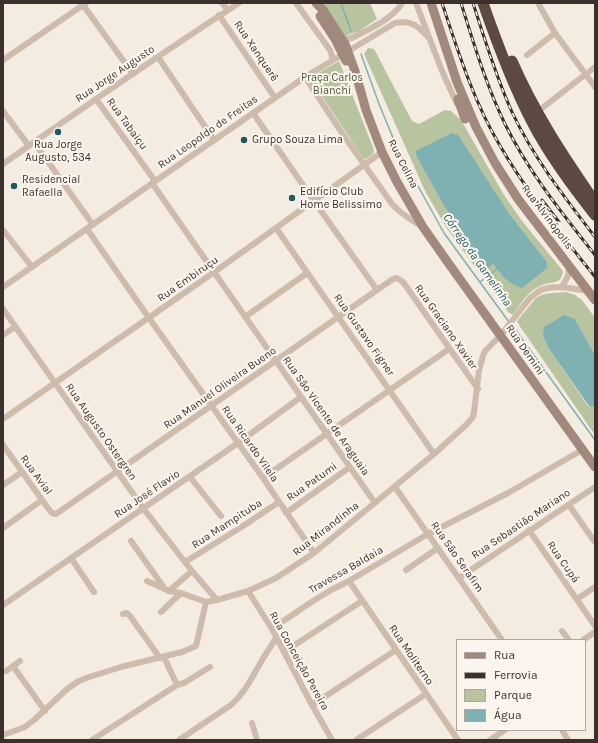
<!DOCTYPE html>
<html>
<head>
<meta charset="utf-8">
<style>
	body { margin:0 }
	#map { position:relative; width:598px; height:743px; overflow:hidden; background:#f4ebe1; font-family:Karla,sans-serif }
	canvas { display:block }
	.frame { position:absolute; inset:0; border:4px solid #3b302b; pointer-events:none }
	.legend { position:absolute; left:456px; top:639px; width:130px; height:92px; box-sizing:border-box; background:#fbf5ee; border:1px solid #aea6a0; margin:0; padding:5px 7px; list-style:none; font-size:12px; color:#3b302b }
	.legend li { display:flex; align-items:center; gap:8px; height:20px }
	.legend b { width:20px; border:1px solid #aea6a0 }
</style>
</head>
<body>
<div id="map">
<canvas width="598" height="743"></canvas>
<div class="frame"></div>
<ul class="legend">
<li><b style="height:5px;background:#a18a7d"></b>Rua</li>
<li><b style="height:5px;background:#3b302b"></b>Ferrovia</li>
<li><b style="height:11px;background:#b8c4a0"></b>Parque</li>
<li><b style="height:11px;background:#7fb0b2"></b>Água</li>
</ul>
</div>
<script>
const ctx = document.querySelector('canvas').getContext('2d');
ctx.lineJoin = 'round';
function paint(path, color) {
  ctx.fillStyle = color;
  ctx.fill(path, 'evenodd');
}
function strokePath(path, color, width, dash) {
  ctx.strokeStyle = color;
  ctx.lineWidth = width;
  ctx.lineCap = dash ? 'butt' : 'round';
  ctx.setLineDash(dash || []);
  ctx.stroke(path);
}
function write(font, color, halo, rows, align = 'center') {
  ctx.font = font + ' Karla,sans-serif';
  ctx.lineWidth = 4;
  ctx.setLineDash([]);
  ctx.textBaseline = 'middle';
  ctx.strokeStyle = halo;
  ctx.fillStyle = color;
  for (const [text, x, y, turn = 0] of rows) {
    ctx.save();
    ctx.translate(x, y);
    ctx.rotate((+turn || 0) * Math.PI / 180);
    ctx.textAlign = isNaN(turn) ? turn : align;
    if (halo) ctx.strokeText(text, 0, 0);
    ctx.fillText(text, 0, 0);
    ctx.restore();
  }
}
paint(new Path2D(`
	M320,3H370L377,19L359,31L345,36Z
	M368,48L374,49L412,121L419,124L445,110L451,111L461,120L504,195L522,221L563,271C562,283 554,282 545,284C541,285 537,288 533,290C525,296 519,306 513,315L508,312L448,230L426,193L364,54ZM508,212L547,262L504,278L493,264Z
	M339,61L374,150L373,154L366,159L363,158L310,78Z
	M566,292L575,295L582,300L595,318V355L575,319L543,336L549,349L588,406L592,407L595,406V435L519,325L517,321L536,298C544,292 556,293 566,292Z`), '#b8c4a0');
paint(new Path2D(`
	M452,133L458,135L508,212L547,262V268L522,288L514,285L504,278L493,264L488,268L463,236L442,202L416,155V151Z
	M564,315L575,319L595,355V406L592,407L589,406L549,349L543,336L544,327Z`), '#7fb0b2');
strokePath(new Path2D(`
	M341,3L351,31
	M361,54L379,104L398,150L444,233L509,322
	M480,282L497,269
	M512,325L595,440`), '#7fb0b2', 1.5);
strokePath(new Path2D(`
	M222,3L228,10
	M296,3L330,50L332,56V60
	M416,3L442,71L457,104
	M538,3L555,33L595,87
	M83,5L133,74
	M219,15L275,98
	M340,36L346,39L352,38C367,30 393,19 402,3
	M527,55L555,33
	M158,57L214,140
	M3,60L86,3
	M305,77L342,133L392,204C401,214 410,219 421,226
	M96,99L155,181
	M3,111L29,146
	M537,112L595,67
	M253,113L314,201L377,290
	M34,142L93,225
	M3,164C81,109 159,55 239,3
	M152,183L375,503
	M276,228L434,454
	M87,229L149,318L263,478L314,553
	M3,230L32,267
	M3,287L305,77L395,23C412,20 418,26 429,38
	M562,287L568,276L569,267
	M3,309L143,508L192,571L217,600
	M245,317L307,273
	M3,335L15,327
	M3,419L213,273L382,152
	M3,445L50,511L52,513L56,514L377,290L393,279L397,278L403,282L478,389
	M190,477L221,516
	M263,478L449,349
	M3,485L22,472
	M395,487L502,640
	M569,505L594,541
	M286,513L350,467
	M3,528L42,500
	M529,530L595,626
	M131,541L165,589
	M71,558L94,592
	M185,562L240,528L279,502
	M406,570L438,548
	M459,578L595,487
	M147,581L169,591L181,593L206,602
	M349,581L458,740
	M169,591L192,571
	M248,591L272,629L312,705L332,740
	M577,599L595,587
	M3,605L238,443L301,397
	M161,612L181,593
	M123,614L127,613L130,616L160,658
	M276,626L313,601L331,590L349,581L428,534L508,493L582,450
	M562,631L569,640
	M583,640L595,632
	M284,652L362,601
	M13,666L45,711
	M6,671L20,661
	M177,685L184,683L210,667
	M312,705L396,650
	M252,723L257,740
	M562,730L568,740
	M3,735L25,727L34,720L66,690L77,682L86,678L121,667L182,652L196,646L206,602L217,600L248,591L261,585L276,578L314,553L434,454L466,425L473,417L474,412L479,370L483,356L485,351L500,336L530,298C534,295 537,292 541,290C554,284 574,289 588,291
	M92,740L177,685L164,657
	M179,740L231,705C245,693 252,677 261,662C266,653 271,646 276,638
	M356,740L426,694
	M490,740L505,730`), '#cdbbac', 6);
strokePath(new Path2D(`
	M316,3L323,10L345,44L355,71L366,110L382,152L397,182L423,227L449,264L595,467
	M431,3L457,82L476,127L495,163L518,199L595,300
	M320,16L335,39L346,61
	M458,99L465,119`), '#a18a7d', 9);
strokePath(new Path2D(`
	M483,3C497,43 512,84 532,122C549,155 572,186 595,215
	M512,61C534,112 564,157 595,202`), '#5c4a42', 11);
const rail = new Path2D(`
	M442,3C458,51 473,100 499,144C526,191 561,234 595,277
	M461,3C474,44 486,85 505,124C528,171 562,213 595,255
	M473,3C485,40 496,77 512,112C533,157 565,198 595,237
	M542,200L559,222`);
strokePath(rail, '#3b302b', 3);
strokePath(rail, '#fbf5ee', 1.5, [4.5]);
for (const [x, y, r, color] of [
	[58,132,4,"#1f5a5e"],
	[244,140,4,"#1f5a5e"],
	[14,186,4,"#1f5a5e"],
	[292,198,4,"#1f5a5e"]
]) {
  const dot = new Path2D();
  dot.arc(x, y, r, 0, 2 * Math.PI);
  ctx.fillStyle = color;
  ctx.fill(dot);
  strokePath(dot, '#fbf5ee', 1.5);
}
write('11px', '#3b302b', '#fbf5ee', [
	["Rua Xanquerê",256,51,56],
	["Rua Jorge Augusto",115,74,-34],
	["Rua Tabaiçu",127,124,54],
	["Rua Leopoldo de Freitas",208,132,-35],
	["Rua Celina",403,164,63],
	["Rua Alvinópolis",547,217,53],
	["Rua Embiruçu",188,279,-35],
	["Rua Graciano Xavier",446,327,55],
	["Rua Gustavo Figner",364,335,55],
	["Rua Demini",525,350,55],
	["Rua Manuel Oliveira Bueno",220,388,-35],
	["Rua São Vicente de Araguaia",326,416,55],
	["Rua Augusto Ostergren",101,432,55],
	["Rua Ricardo Vilela",250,444,55],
	["Rua Avial",36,475,54],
	["Rua Patumi",312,482,-35],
	["Rua José Flavio",147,494,-34],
	["Rua Mampituba",227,524,-33],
	["Rua Sebastião Mariano",521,524,-34],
	["Rua Mirandinha",326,529,-38],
	["Rua São Serafim",457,557,55],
	["Rua Cupá",563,562,55],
	["Travessa Baldaia",346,570,-30],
	["Rua Moliterno",411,655,56],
	["Rua Conceição Pereira",299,661,61]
]);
write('11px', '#4a5a2e', '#fbf5ee', [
	["Praça Carlos",332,78],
	["Bianchi",332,91]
]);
write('11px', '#3b302b', '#fbf5ee', [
	["Grupo Souza Lima",252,140],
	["Rua Jorge",58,145,"center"],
	["Augusto, 534",58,158,"center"],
	["Residencial",22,180],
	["Rafaella",22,193],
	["Edifício Club",300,192],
	["Home Belissimo",300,205]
], 'left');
write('italic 12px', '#1f5a5e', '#fbf5ee', [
	["Córrego da Gamelinha",477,260,55]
]);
</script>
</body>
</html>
